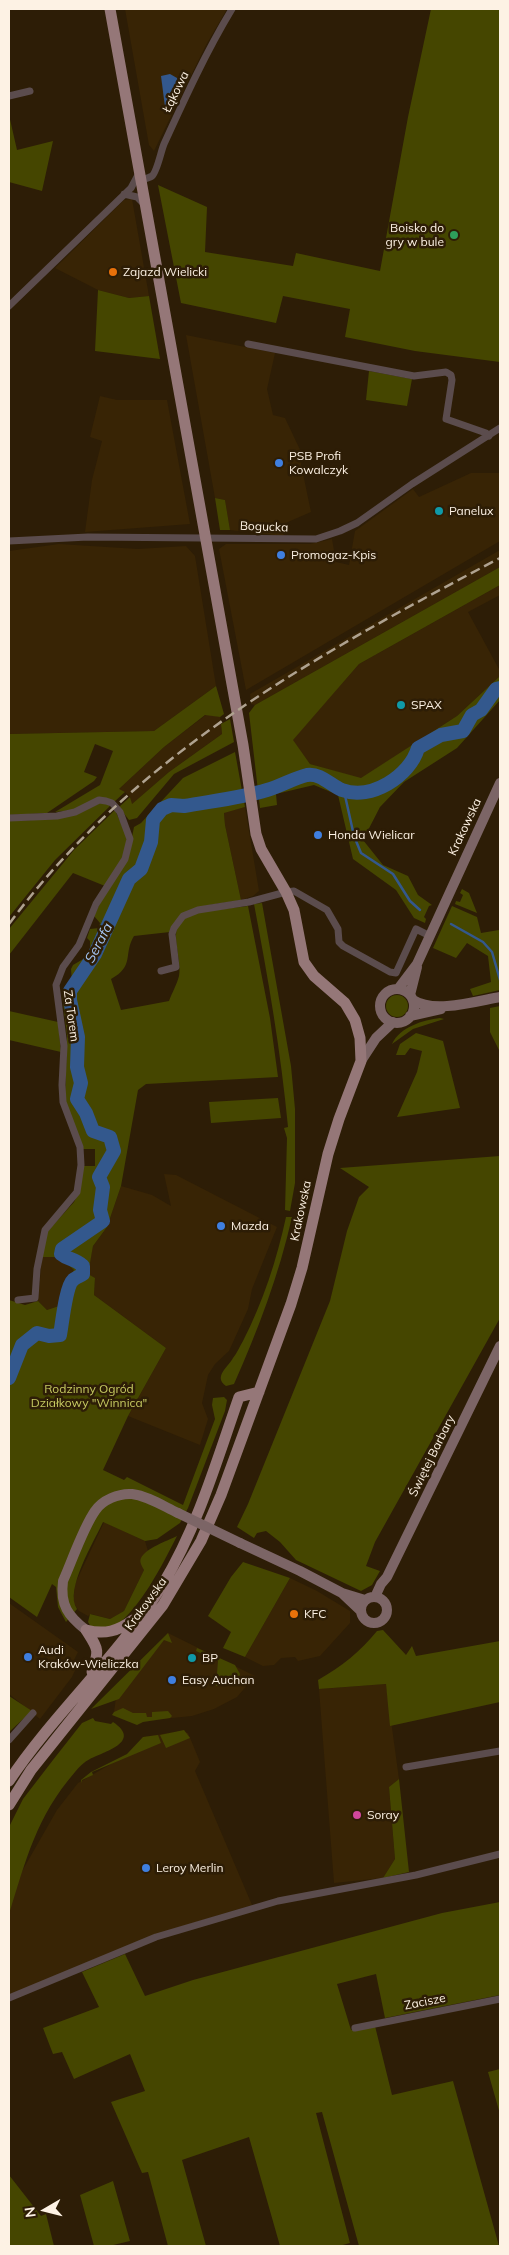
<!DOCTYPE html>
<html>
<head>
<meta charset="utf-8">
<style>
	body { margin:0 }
	#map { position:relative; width:509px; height:2255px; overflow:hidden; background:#2d1d06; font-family:Mulish,sans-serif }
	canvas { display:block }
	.frame { position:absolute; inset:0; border:10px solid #fdf2e4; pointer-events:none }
	.north { position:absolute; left:20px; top:2185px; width:50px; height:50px; -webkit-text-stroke:4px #2d1d06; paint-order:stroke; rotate:262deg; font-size:14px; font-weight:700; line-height:20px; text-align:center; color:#fdf2e4 }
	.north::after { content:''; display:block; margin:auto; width:18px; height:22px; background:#fdf2e4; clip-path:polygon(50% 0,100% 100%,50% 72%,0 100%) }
</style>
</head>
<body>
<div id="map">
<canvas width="509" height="2255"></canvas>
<div class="frame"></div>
<div class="north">N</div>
</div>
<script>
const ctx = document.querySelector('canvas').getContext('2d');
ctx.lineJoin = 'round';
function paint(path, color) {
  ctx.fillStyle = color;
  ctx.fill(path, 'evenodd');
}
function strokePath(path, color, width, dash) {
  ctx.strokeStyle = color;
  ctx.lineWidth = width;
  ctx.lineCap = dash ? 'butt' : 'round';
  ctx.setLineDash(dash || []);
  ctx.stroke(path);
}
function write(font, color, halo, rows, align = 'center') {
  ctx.font = font + ' Mulish,sans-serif';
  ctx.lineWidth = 5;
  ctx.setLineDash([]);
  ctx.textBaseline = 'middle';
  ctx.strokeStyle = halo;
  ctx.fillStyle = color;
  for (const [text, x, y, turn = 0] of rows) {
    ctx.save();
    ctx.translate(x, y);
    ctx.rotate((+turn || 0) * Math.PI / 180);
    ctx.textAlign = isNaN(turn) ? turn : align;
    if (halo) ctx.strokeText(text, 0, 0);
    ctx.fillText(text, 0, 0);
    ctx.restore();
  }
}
paint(new Path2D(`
	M125,9H227L206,45L154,151L149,145Z
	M132,199L149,296L129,298L98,290L55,268L124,200Z
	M186,335L275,353L267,389L273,415L285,418L303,456L301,464L311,512L281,525L284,536L230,530L225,500L215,498Z
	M100,396L117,400H167L190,524L85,532L92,480L102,441L90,437Z
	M471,473H500V541L246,690L219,549L226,544H310L332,539L336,562L349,565L355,531L413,489L419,497Z
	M59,544L138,549L186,546L195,556L216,686L154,731L9,734V551Z
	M500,550V567L255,705L251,704L250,694Z
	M500,585V595L468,612L500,671V676L457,716L361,779L310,764L292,740L359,664Z
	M207,714L220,717L222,734L169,772L131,805L130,797L125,792L118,790L164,747Z
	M245,807L259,891L253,896L241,900L225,825L224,812Z
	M164,1174L176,1175L277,1227L252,1289L248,1309L229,1351L215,1364L208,1375L202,1403L208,1419L200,1445L128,1416L166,1348L94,1295L95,1278L87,1274L93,1246L107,1227L121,1186L152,1195L171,1206Z
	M42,1257H60L74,1270L64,1284L62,1305L47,1310L38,1301Z
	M104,1522L145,1541L148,1551L142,1557L144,1570L124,1611L110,1619L91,1614L88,1616L79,1611L73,1602L75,1584Z
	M290,1578L317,1591L350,1611V1623L320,1656L298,1661L295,1657L281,1658L274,1665L263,1666L245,1657Z
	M9,1603L78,1652L73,1662L77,1666L72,1677L40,1719L9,1694Z
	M168,1633L255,1676L237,1697L214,1709L192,1716L142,1721L114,1712L116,1698Z
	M386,1684L399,1779L389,1787L395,1859L383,1878L334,1883L319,1689Z
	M182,1731L188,1733L200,1762L195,1771L252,1905L177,1928L9,1997V1894L57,1810L78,1783L130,1753L143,1737Z`), '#382405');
paint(new Path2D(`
	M431,9H500V362L415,351L345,337L350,309L283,296L276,323L181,303L158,185L207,207L205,252L293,266L296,253L380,271L408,117Z
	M9,115L17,150L53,141L42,191L9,182Z
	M98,290L129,298L149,296L160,359L95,351Z
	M369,371L412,379L407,406L366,400Z
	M215,498L225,500L230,530H220Z
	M500,567V585L359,664L293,740L310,764L361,778L457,716L500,676V700L457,748L404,782L380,807L363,840L383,865L408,876L418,895L432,905L429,906L424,917L426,919L425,923L414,918L396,890L353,859L338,795L314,785L276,794L277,805L260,808L249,713L255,705Z
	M216,686L224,714L220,717L205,715L164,747L119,789L125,792L114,802L111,800L73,810L55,812L100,785L113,751L95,744L84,772L97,777L94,781L47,813L9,815V734L154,731Z
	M230,719L234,742L174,774L137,818L129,820L119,807L130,797L132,804L169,772L222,734L221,724Z
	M235,752L245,807L224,813L225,825L241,900C216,905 180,904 170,932L134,936C123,954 135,966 111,979L121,1010L169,1001C172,993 177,984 179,976C183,959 166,926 186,917C205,909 229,909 248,906L270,1018L278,1077L146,1084L138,1090L121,1186L107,1227L93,1246L88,1274L95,1278L94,1295L166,1348L128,1416L103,1470L124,1480L127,1477L183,1505L215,1419L212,1405L213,1398L224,1397L227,1400L225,1411L188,1508L180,1523L157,1539L145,1541L103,1522C94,1542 64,1590 77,1609L66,1622L58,1607L56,1587L52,1584L37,1617L9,1597V1300L25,1305L38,1301L47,1310L62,1305L64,1284L74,1270L60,1257H42L47,1232L74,1202L80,1190L82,1166H95V1149H82L65,1102L67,1036L62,993L72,983L71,969L73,965L90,955V941L87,938L90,929L99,928L100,923L94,916L132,837L134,827L141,823L183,778Z
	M100,803L111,805L55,860L9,917V820C47,821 65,819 100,803Z
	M115,810L127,837L126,852L105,886L73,873L9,955V929L74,850Z
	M462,889L469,893L477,913L455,904L456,901L460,902L463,895L460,893Z
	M262,903L291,1066L295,1109V1183L290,1211L285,1210L287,1138L284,1128L288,1127C281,1052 268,978 254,904Z
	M452,906L477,917L481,933L499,930L500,932V990L473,996L470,989L491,982L488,956L467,943L456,958L433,948Z
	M386 1006a11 11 0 1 1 22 0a11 11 0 1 1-22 0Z
	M500,1006V1052L490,1032V1008Z
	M9,1011L58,1022L61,1052L9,1040Z
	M440,1018L444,1019L413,1029L392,1044C400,1027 423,1020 440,1018Z
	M416,1033L443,1041L460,1108L397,1117L417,1072L422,1051L410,1048L405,1055H396L400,1044Z
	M278,1098L281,1118L211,1123L209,1102Z
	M500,1156V1318L375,1542L366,1566L380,1571L372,1585L361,1591L296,1560L280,1542L266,1531L257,1533L254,1538L237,1527L248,1504L330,1301L347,1231L359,1197L369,1187L340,1168Z
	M286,1217H292C279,1275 258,1330 234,1384L226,1386C213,1377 228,1367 233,1358C237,1353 240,1346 243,1341C263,1302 277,1259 286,1217Z
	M177,1536C160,1569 143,1604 114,1628L91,1627L88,1622L90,1614L110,1619L124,1611L144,1570C142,1566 139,1562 141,1558C146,1548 167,1541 177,1536Z
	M243,1562L290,1578L245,1657L223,1648L231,1632L208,1616L231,1577Z
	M383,1630L406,1655L412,1646L416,1656L500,1641V1702L390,1726L386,1684L319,1689L318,1680C342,1666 360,1652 377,1631Z
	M168,1633L172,1643L164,1640L119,1699L91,1709Z
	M197,1648L235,1665L240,1674L237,1683L232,1686H216L218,1661L196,1651Z
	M9,1696L32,1711L9,1732Z
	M123,1708L133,1713H146L147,1717H152V1712L168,1711L172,1716L170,1718L143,1722L137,1725L112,1715L114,1712Z
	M93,1718L95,1721L111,1724L113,1722C143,1742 103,1752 90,1759C84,1762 79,1767 75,1772C36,1817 26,1860 9,1914V1827L23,1799L53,1760L82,1723Z
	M184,1730L190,1738L166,1748L160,1735Z
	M158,1735L161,1743L92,1772L93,1775L82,1780V1783L81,1780L91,1772L127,1754L143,1737Z
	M399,1779L409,1872L383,1878L395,1859L389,1787Z
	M500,1902V1995L385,2018L376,1974L337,1984L351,2030L375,2026L392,2095L453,2081L499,2246H359L322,2112L316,2113L350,2243L339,2246H280L249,2137L182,2160L206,2246H168L148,2172L142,2173L111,2102L145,2091L130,2054L74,2079L62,2052L53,2054L43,2028L99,2007L82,1972L125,1954L145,1996L193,1980L442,1913Z
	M500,2069V2114L488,2072Z
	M9,2175L41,2216L46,2214L54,2246H9Z
	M113,2181L130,2241L109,2246H94L80,2195Z`), '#454600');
paint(new Path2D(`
	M170,74L177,78L180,88L170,109L165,107L161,76Z`), '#33588d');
strokePath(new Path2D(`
	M344,791L354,836L361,853L393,874L410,901L420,910
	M451,924L483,942L492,952L500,980`), '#33588d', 2.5);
strokePath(new Path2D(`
	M9,1378L22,1345L37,1333L49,1336L60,1335C62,1324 66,1286 73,1280C75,1278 80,1276 83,1274V1266C74,1258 68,1260 61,1254L62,1249L103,1221L100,1210L103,1187L99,1177L114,1151L110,1137L93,1131L86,1113L77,1099L81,1083L77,1067L78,1037L70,1000V991L95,954L129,879L141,869L151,842L153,820L162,809L171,805L184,806C212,801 241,798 267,790C281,786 294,778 307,775C321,773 330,785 342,790C371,801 410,776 418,748L441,735L463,731L472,715L481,710L496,689L500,688`), '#33588d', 14);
strokePath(new Path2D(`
	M9,96L30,91
	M141,180C144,179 149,178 152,176C157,172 161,151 164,144C185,98 206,52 232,9
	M124,194L137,197L145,205
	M9,306L131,188L138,175
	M248,344L414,376L446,372L451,375L452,380L446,419L486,433L489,436
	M9,541L88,537L316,539L340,531L357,523L412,484L500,428
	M9,818L57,816L75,812L99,800L106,801L112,803L120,812L130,839L125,859L96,904L79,945L63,967L56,985L64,1046L62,1085L63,1102L80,1147L81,1165L77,1192L45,1230L37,1269L35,1298L18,1300
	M161,971L176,967L172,934L174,928L183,916L198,910L249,902L286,892L294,891L327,910L338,929L339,942L343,946L390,972L396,973L416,929L430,936
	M9,1740L33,1713
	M406,1767L500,1751
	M9,1998L156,1937L278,1901L416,1875L500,1854
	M355,2028L500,1999`), '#5b4c4d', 7);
strokePath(new Path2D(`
	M398,989L417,964L500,783
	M380 1006a17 17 0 1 1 34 0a17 17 0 1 1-34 0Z
	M410,995L417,967
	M413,1000C434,1014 477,1001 500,997
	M410,1016L441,1009
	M361,1061L376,1038L393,1022
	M240,1543L300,1571L342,1593L361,1611
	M342,1593L365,1600
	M375,1597L381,1584L387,1577L500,1346
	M361 1610a13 13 0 1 1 26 0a13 13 0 1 1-26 0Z
	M86,1630C68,1616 60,1605 63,1581C72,1561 83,1528 95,1511C102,1500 119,1493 132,1494C148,1496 163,1506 178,1513`), '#7c6566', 10);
strokePath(new Path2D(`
	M86,1630C105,1635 118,1631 133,1620
	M86,1630C98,1649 100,1649 92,1672
	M9,1781C55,1712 120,1655 163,1584C198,1526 217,1460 239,1397L259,1392
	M9,1805L31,1770L163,1605L201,1541L221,1495L291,1304L302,1268L328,1154L339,1119L361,1061L360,1038L355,1020L345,1003L314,976L304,962L294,910L286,892L261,849L256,834L243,745L110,9`), '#957778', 11);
strokePath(new Path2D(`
	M9,924C135,754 316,655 500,558`), '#afa290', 2.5, [10, 5]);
strokePath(new Path2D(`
	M178,1513L240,1543`), '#7c6566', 10);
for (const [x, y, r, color] of [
	[454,235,5,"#2e9e5b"],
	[113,272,5,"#e8710a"],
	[279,463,5,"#3f7fe0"],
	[439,511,5,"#0f9aa8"],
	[281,555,5,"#3f7fe0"],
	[401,705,5,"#0f9aa8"],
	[318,835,5,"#3f7fe0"],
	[221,1226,5,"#3f7fe0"],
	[294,1614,5,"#e8710a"],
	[28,1657,5,"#3f7fe0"],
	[192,1658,5,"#0f9aa8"],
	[172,1680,5,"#3f7fe0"],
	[357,1815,5,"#d1479c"],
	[146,1868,5,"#3f7fe0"]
]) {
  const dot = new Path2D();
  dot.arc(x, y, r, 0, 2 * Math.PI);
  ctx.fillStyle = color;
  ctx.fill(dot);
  strokePath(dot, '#2d1d06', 2);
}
write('12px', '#fdf2e4', '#2d1d06', [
	["Łąkowa",176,92,-64],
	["Bogucka",264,527,2],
	["Krakowska",465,827,-65],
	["Za Torem",71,1016,82],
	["Krakowska",301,1211,-78],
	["Świętej Barbary",432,1456,-64],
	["Krakowska",146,1604,-54],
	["Zacisze",425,2002,-11]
]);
write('12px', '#fdf2e4', '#2d1d06', [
	["Boisko do",444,228,"right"],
	["gry w bule",444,242,"right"],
	["Zajazd Wielicki",123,272],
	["PSB Profi",289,456],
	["Kowalczyk",289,470],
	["Panelux",449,511],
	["Promogaz-Kpis",291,555],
	["SPAX",411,705],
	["Honda Wielicar",328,835],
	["Mazda",231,1226],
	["KFC",304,1614],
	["Audi",38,1650],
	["Kraków-Wieliczka",38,1664],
	["BP",202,1658],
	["Easy Auchan",182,1680],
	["Soray",367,1815],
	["Leroy Merlin",156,1868]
], 'left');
write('12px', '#c5c961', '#2d1d06', [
	["Rodzinny Ogród",89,1389],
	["Działkowy \"Winnica\"",89,1403]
]);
write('italic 14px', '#a3c4f3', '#2d1d06', [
	["Serafa",99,943,-62]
]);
</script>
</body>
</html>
